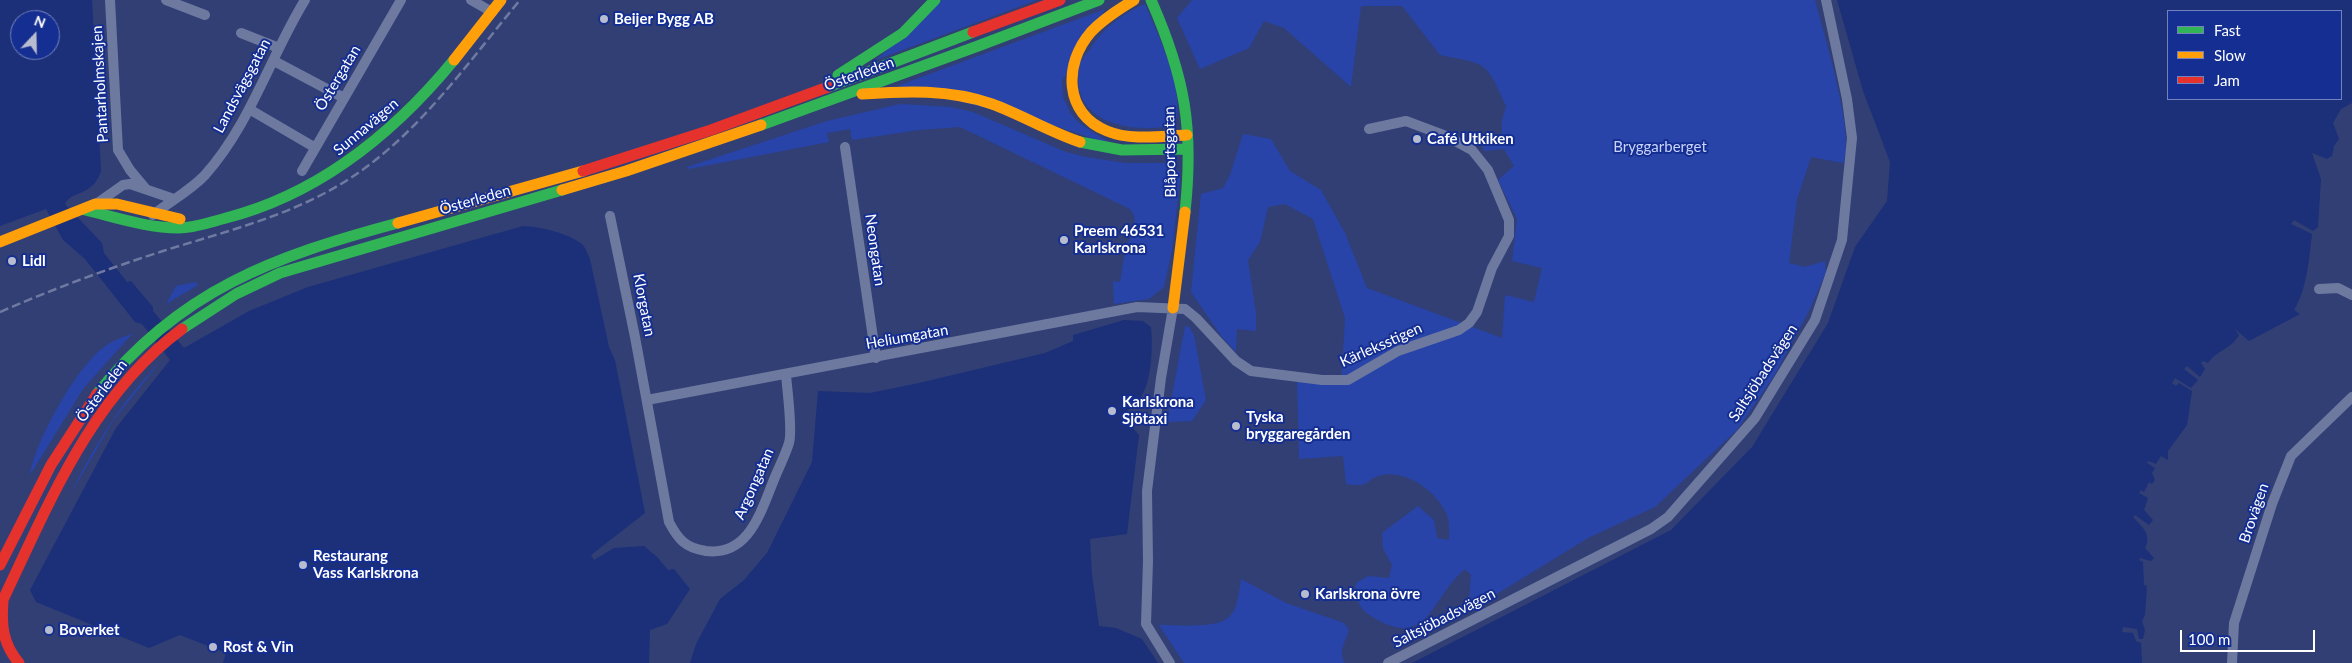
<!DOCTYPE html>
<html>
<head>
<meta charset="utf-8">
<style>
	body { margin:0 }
	#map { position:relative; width:2352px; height:663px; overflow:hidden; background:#313f75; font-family:Lato,sans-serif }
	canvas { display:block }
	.legend { position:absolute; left:2167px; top:10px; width:175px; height:90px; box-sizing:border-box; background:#152e91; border:1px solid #7382bd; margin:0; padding:6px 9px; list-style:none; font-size:15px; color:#fff }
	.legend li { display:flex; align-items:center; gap:10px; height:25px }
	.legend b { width:25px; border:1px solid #7382bd }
	.north { position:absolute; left:10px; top:10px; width:50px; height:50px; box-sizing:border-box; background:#152e91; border:1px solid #7382bd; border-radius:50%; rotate:21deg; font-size:14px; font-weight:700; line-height:20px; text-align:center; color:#fff }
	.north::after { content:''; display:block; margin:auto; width:18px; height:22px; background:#b7bccf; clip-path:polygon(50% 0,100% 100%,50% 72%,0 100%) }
	.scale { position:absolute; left:2180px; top:630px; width:135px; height:22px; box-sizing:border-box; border:2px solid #fff; border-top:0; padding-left:6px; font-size:15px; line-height:18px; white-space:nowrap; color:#fff; -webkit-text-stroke:4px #152e91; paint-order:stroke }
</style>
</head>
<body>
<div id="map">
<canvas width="2352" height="663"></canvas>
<ul class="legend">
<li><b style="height:6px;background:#30b455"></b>Fast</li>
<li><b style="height:6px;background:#ff9f0a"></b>Slow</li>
<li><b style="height:6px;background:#e5322d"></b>Jam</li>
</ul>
<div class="north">N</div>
<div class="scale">100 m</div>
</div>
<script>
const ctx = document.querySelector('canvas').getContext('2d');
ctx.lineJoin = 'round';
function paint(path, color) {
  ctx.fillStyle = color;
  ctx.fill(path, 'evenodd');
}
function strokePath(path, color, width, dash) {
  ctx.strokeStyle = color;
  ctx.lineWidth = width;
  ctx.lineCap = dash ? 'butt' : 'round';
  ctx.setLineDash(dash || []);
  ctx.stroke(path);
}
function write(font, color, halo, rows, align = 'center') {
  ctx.font = font + ' Lato,sans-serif';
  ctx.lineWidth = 4;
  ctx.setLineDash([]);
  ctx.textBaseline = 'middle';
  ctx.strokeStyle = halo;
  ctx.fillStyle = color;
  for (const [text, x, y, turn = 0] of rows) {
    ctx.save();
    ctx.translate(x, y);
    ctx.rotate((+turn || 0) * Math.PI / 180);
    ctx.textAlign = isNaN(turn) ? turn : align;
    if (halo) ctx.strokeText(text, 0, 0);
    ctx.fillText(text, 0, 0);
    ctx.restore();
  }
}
paint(new Path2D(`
	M942,0H1037L876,60Z
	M1192,0H1815C1823,31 1856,137 1843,163L1811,157L1797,199L1789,263L1805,267L1825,261L1826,272L1809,311L1774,376L1737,430L1655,507L1588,538L1479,605L1469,601L1471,575L1465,569C1430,598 1429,652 1371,616C1359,609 1354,596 1356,583L1368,576L1389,578L1392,565L1383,548L1382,533L1418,506L1434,520L1437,538L1449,540C1449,532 1450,520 1446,513C1436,491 1407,470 1382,475C1364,479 1373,488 1346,484L1343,456L1299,459L1297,382L1341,385L1345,318L1313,219L1285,204L1268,207L1260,242L1248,260L1256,314V331L1237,329L1236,352L1222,337L1191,292L1201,194L1223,188L1230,175L1243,134L1271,139L1290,171L1321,190L1345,233L1367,288L1502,338L1505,295L1534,302L1542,268L1512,261L1517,219L1498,180L1514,166L1504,149L1484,151L1482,144L1501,143L1502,121L1506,106C1485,60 1489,65 1440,55L1402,6H1361L1351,87L1284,28L1264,21L1249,48L1200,69L1177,18Z
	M1145,4C1158,35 1182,83 1177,117C1170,128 1159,128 1147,128C1109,128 1069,111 1080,64C1081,60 1085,55 1088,52C1102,29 1121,14 1145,4Z
	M1105,9L1062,81L1063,97L1071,114L1079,123L1113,145L1046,123L897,86Z
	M900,104L951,107L973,112L1066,152L1086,157L1126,163H1167L1180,172V181L1172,250L1164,287L1149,299L1114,304L1113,281L1120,282C1122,272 1123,260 1126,250C1129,237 1141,223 1130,209L960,127L919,130L852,140L850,129L827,133L829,142L689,169L687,167L827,121Z
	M196,282L198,285L166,304L176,286Z
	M1185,326L1189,327L1194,335L1206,400L1192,421L1167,422Z
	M132,334L83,389L30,475C35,442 76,367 104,347C112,341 122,337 132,334Z
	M160,362L113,421L70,495C94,446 121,402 160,362Z
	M1241,579L1286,603L1344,623L1349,630C1345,642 1338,652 1345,663H1184L1159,625C1177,625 1217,629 1229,617C1238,609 1239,591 1241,579Z`), '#2844a8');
paint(new Path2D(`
	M0,0H92L101,171C93,197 71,190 65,204L102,243L104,253L127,282L131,281L153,307V311L184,348L249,311L308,287L523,226C541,227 569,233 583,245C586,249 588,255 590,259L609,347L615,360L645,513L591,555L594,560L614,548L644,546L657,557L668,570L674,569L690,589L667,624L650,630L649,663H223L226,653L180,635L149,648L36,602L30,590L116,428L170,360L142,324L135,322L85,259L63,240L46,209L0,226ZM20,20H50V50H20Z
	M1837,0H2352V103L2341,109L2333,123L2339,139L2334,146L2332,156L2327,159L2312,153L2321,179L2318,227L2313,231L2294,220L2291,224L2312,234C2309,259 2307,289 2294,310L2300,314L2249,341L2234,328L2239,335C2230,350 2217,350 2208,363L2203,361L2201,363L2205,369L2200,377L2187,366L2184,369L2198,380L2191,388L2175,378L2172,383L2176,386L2179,383L2192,391L2187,425L2168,451V460L2161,456L2156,464L2148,461L2147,463L2155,468L2152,473L2155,480L2152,484L2149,482L2144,492L2141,490L2139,493L2148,498L2144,510L2153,520L2149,525L2135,515L2133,517C2142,527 2152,534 2145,548L2154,558L2151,561L2140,558L2139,560L2143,562L2144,585L2147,586L2145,615L2142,621L2145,630L2143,639H2139L2137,629L2123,627L2122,632L2133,633L2136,641L2141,643L2142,663H1412L1671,530L1752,447L1828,323L1855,247L1887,201L1890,162L1863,91ZM2341,11V99H2168V11Z
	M1124,320L1143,321L1151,327C1153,347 1152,383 1139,400C1133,407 1126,409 1124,418L1139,435L1127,534L1090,539L1092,575L1099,626L1116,628L1142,639L1158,663H690L696,644L720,599L744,580L767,553L812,462L818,391L870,393L919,383L1045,353L1073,341V335Z`), '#1c2f79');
strokePath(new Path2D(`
	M110,0L118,150L130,170L145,188
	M166,0L205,15
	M471,0L492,12
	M241,33L279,48
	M274,61L344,98
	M249,109L314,147
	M845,147L876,358
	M302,171L401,0
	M96,204L123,185L130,184L174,199
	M153,215C170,201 190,191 205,175C250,125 270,57 305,0
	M610,216L635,337L669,522C678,539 685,548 706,551C748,556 760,514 773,482C778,469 785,456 789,443C793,430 787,390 786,374
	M2319,289L2338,288L2352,295
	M647,400L1137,307L1185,309L1196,318L1236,361L1251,371L1322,380H1348L1398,351L1459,330L1469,323L1477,312L1492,268L1509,236V220L1488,170L1472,150L1446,136L1406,121L1369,129
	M1170,663L1146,624L1148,561L1147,491L1161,378L1173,308
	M1388,663L1651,529L1668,517L1755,418L1815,320L1842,240L1852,138L1847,99L1826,0
	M2232,663L2234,623L2272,504L2291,456L2352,397`), '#6e79a0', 10);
strokePath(new Path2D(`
	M1151,0C1185,77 1194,128 1185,212
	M978,46L1099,0
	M838,75L903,33L935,0
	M828,87L973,32
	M761,125L978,46
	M1080,142L1122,150L1188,149
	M85,210C115,217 147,228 178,228C195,228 211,222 226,218C319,194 394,133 454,60
	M182,329L236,294L280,273L562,190
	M97,394C179,290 275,256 398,223`), '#30b455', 11);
strokePath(new Path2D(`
	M1134,0C1119,9 1103,19 1091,32C1063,64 1064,114 1107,131C1131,141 1161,136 1187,135
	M454,60L501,0
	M862,94C906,91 949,89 992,104C1022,115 1050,132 1080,142
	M562,190L626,171L761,125
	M398,223L583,171
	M0,242L95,204H117L180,219
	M1173,308L1185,212`), '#ff9f0a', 11);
strokePath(new Path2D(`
	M973,32L1060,0
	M583,171L711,130L828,87
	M0,565L51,465L97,394
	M3,601C1,626 3,644 19,663
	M0,606C48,506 90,397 182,329`), '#e5322d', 11);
strokePath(new Path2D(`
	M0,312C53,289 107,269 163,251C230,230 299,214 358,173C423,128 470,60 520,0`), '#707aa0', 2.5, [9, 4]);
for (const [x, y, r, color] of [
	[604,19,5,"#b7bccf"],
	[1417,139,5,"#b7bccf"],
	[1064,240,5,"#b7bccf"],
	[12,261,5,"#b7bccf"],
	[1112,411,5,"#b7bccf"],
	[1236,426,5,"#b7bccf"],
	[303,565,5,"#b7bccf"],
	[1305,594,5,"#b7bccf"],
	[49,630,5,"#b7bccf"],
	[213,647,5,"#b7bccf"]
]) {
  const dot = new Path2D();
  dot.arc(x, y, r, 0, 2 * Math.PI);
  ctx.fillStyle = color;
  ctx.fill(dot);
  strokePath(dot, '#152e91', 2);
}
write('bold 15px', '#fff', '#152e91', [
	["Beijer Bygg AB",614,19],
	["Café Utkiken",1427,139],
	["Preem 46531",1074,231],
	["Karlskrona",1074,248],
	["Lidl",22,261],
	["Karlskrona",1122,402],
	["Sjötaxi",1122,419],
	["Tyska",1246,417],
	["bryggaregården",1246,434],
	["Restaurang",313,556],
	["Vass Karlskrona",313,573],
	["Karlskrona övre",1315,594],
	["Boverket",59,630],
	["Rost & Vin",223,647]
], 'left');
write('15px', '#fff', '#152e91', [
	["Österleden",859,74,-20],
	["Östergatan",338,78,-59],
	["Pantarholmskajen",100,84,-93],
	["Landsvägsgatan",242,86,-62],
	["Sunnavägen",366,127,-40],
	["Blåportsgatan",1170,152,-91],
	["Österleden",475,200,-16],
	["Neongatan",875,250,82],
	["Klorgatan",644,305,79],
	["Heliumgatan",907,337,-10],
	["Kärleksstigen",1381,345,-24],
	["Saltsjöbadsvägen",1763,373,-57],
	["Österleden",102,391,-53],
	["Argongatan",754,484,-66],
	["Brovägen",2254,513,-71],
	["Saltsjöbadsvägen",1444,618,-27]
]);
write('15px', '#c9d4fc', '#152e91', [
	["Bryggarberget",1660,147]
]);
</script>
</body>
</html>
